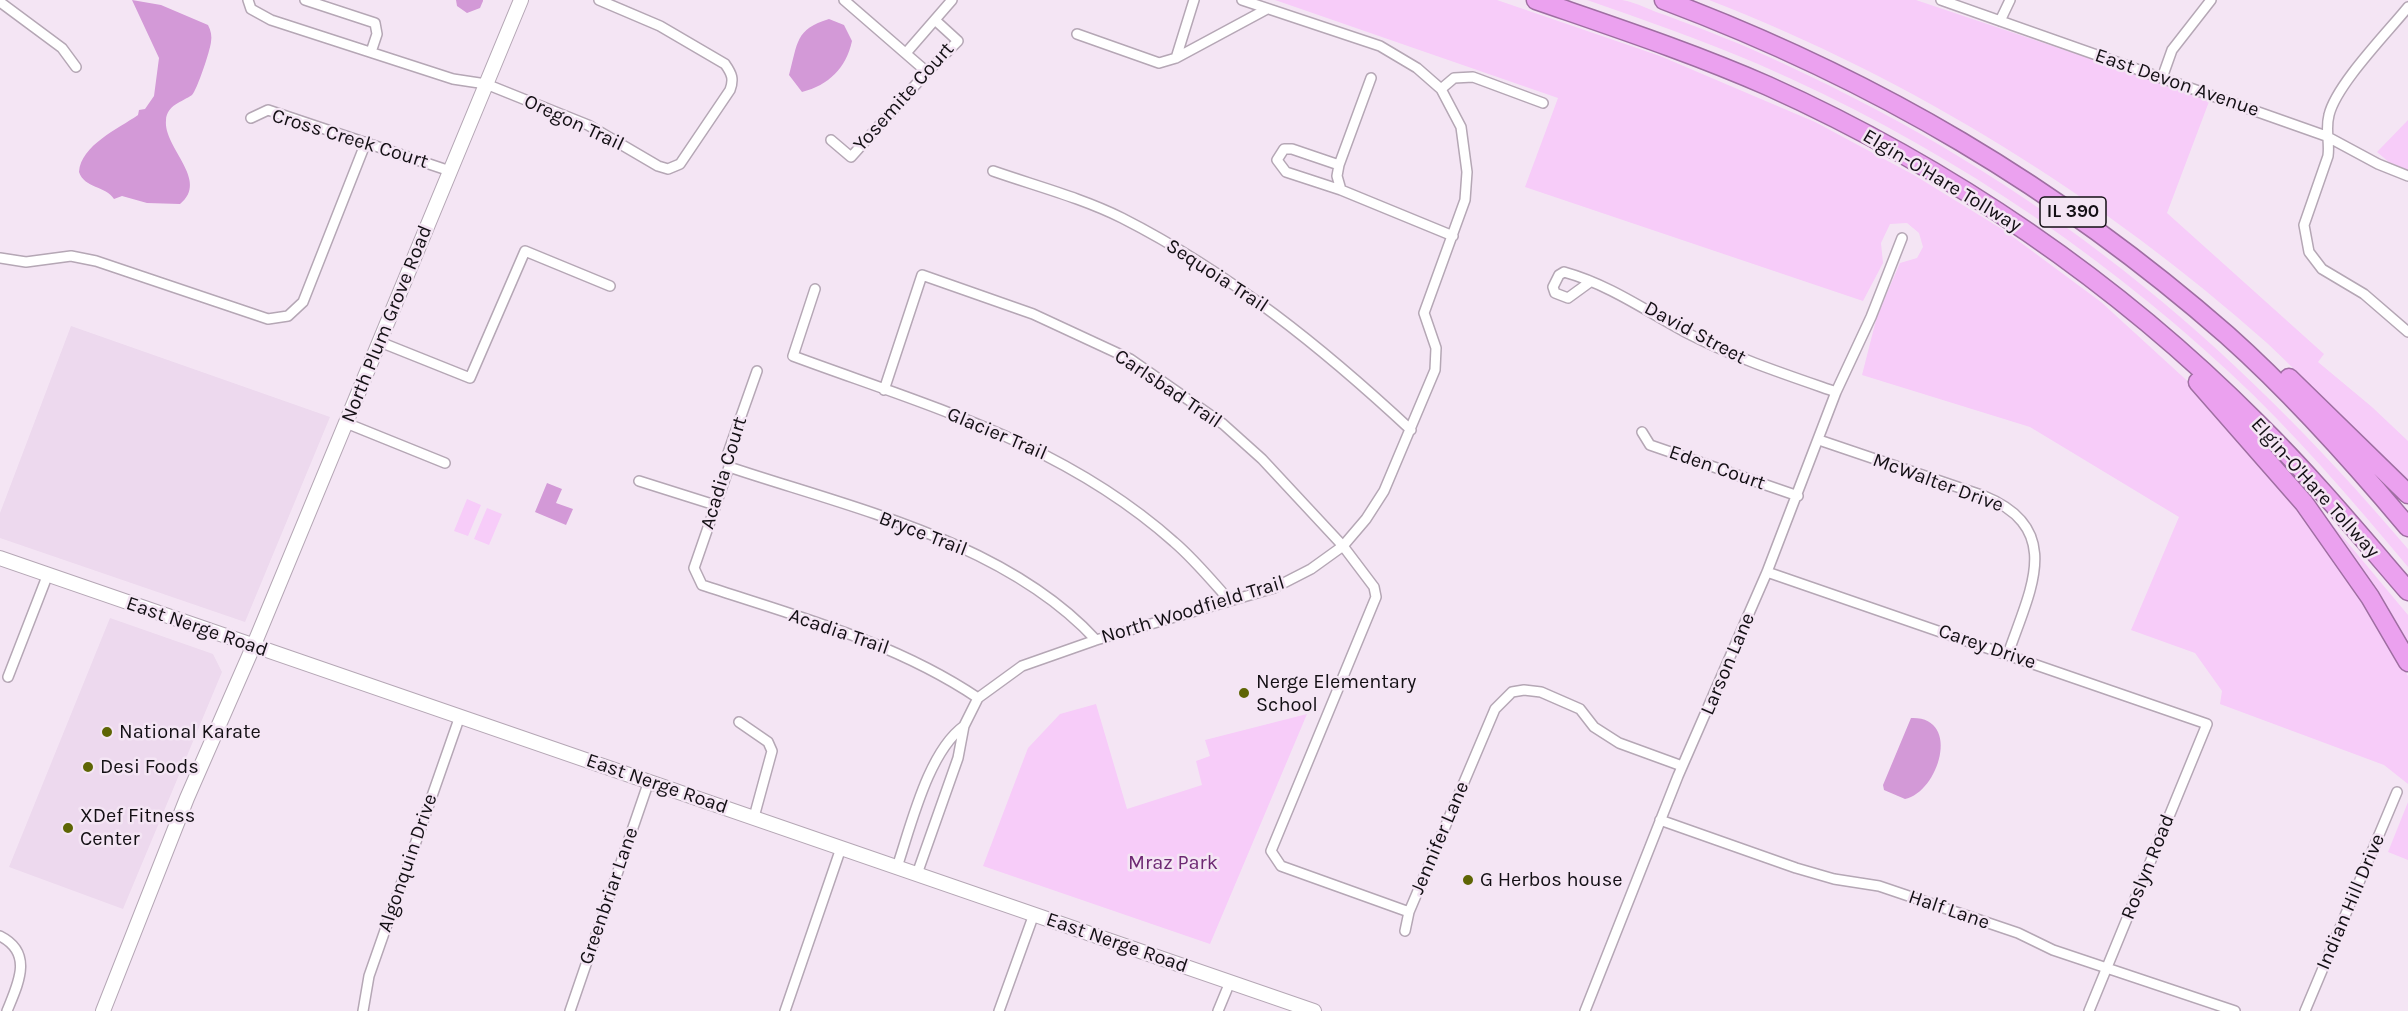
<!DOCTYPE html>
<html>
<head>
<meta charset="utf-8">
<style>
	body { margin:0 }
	canvas { display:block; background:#f4e5f4 }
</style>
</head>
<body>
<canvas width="2408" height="1011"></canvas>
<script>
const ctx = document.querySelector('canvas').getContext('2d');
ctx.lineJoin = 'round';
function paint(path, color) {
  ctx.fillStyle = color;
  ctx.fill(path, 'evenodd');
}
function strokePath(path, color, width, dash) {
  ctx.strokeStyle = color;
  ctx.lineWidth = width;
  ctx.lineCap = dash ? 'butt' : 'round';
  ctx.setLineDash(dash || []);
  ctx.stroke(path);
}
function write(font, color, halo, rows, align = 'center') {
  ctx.font = font + ' Karla,sans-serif';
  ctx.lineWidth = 5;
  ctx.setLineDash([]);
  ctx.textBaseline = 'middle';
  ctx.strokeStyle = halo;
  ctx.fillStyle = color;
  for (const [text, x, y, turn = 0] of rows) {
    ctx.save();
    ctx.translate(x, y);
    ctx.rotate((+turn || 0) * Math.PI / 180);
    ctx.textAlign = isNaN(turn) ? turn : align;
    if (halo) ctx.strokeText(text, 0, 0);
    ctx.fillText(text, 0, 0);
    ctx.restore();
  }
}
paint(new Path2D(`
	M71,326L330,417L245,622L0,538V513Z
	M110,618L213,654L222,672L123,909L9,867Z`), '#edd9ee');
paint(new Path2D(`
	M1275,0H1497L1660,56L1815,122L1914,175L2005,231L2101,302L2194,387L2307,519L2374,617L2408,676V784L2384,765L2220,704L2222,691L2195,653L2131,630L2179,517L2030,427L1862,375L1877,316L1900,263L1917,258L1923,247L1919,233L1907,223L1890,224L1881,243L1883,263L1863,301L1525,187L1558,98Z
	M1587,0C1598,0 1611,0 1622,0C1636,2 1651,11 1665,15C1705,30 1744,45 1782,63C2038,181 2227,335 2408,549V567C2351,499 2294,432 2229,372C2091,244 1931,139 1758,64C1702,40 1644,20 1587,0Z
	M1709,0H1916L2210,99L2167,213L2324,354L2318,362L2372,407L2408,441V485C2358,441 2316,388 2267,343C2104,198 1913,79 1709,0Z
	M2408,120V170L2390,163L2377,152Z
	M2307,494L2408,615V648Z
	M467,499L481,505L468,536L454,531Z
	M487,508L502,514L489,545L474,539Z
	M1096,704L1127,809L1202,785L1196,761L1210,756L1205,740L1307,714L1210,944L983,866L1028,748L1060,714Z
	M2408,802V860L2388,852Z`), '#f7ccf9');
paint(new Path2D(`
	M132,0L161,5L208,25C211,31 212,36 211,42C210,51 197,90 192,95C182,102 167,105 166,120C163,148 210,180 180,204L147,203L122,196L114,199C106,186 84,188 79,172C81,145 118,129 138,115L139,110L145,109L154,96L159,58Z
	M456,0H483V1L480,8L467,13L457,6Z
	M829,19L844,25L852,41C846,68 829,85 802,92L789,75C798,43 795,29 829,19Z
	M547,483L562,489L556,503L573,509L566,525L535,512Z
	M1911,718C1962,716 1939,792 1905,799L1884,790L1883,785Z`), '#d399d7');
const street = new Path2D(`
	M248,0L251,9L271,20L453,79L486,84L588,125L658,166L668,169L680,164L730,90C734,79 732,74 725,64L660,26L599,0
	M305,0L375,23L377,34L371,52
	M844,0L927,72
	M1941,0L2326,136L2378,164L2408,176
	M0,2L62,48L76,67
	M2408,7C2387,33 2336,85 2329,115C2325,130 2330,142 2328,156L2304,225L2309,252L2322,269L2364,294L2408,332
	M2000,21L2010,0
	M1077,34L1159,63L1176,58L1267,9
	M906,53L952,0
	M1176,58L1194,0
	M2162,78L2172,50L2211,0
	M1441,89L1454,78L1473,77L1543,103
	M251,118L268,110L450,171
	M831,140L851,157L927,72L958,41L935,20
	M1339,165L1292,149H1284L1277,160L1286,172L1341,190L1453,236
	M993,171C1036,186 1082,198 1122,218C1230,273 1323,348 1411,430
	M1341,190L1337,176L1339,165L1371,78
	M0,258L26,262L71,256L96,261L268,319L288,316L303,302L366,142
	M1590,282L1568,298L1555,293L1553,287L1559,275L1564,272C1611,285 1649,313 1691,335C1738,359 1787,375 1836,392
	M815,289L793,356C928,406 1063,443 1174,542C1194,559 1212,581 1230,601
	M380,342L470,378L525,251L610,286
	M757,371L728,453L729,467L694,568L702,585C796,616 895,642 978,698
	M884,390L922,275L1033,314L1130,359L1223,424L1262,459L1343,546L1374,587L1376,597L1271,851L1281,866L1409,912L1495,709L1512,692L1524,690L1541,692L1580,709L1594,727L1619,743L1682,766
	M346,423L445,463
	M1642,432L1650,445L1798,496
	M1819,440L1984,496C2066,529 2029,592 2008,654
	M729,467C852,508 1006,542 1096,640
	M639,481L715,505
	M1767,572L2207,724L2089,1011
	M8,677L48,574
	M739,722L768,742L772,751L754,817
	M964,726L978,698L1022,666L1096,640L1274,588L1311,569L1343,546L1366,519L1384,491L1435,370L1436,348L1424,313L1465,200L1467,172L1461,127L1441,89L1417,68L1380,46L1242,0
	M1660,820L1796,868L1834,879L1879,886L2018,933L2053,950L2235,1011
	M897,867C911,826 928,752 964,726L958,758L917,874
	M1405,931L1409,912
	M0,936C34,953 18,984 7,1011
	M363,1011L369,976L460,716
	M570,1011L649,781
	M785,1011L841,848
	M999,1011L1034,914
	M1218,1011L1230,982
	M1585,1011L1678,776L1767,572L1836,392L1871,317L1902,238
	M2305,1011L2397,792`);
const secondary = new Path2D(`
	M0,558L1314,1011
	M103,1011L187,798L253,647L521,0`);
const highway = new Path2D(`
	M1536,0C1614,27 1693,53 1768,86C1950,168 2117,282 2257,423C2311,476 2359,534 2408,591
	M1664,0C1874,79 2058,187 2227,335C2292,393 2352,460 2408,527
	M2289,378L2408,494
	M2198,382L2304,503L2370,597L2408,662`);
strokePath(street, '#b5a7b5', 12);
strokePath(secondary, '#b5a7b5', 16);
strokePath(highway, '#9f6ea2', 21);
strokePath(street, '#fff', 9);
strokePath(secondary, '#fff', 14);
strokePath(highway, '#eba1ef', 18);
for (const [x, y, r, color] of [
	[1244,693,6,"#5e6504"],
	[107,732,6,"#5e6504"],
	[88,767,6,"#5e6504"],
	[68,828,6,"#5e6504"],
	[1468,880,6,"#5e6504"]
]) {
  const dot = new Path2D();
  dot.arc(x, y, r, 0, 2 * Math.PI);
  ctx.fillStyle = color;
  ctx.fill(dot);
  strokePath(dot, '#f4e5f4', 2);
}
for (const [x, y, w] of [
	[2073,212,66]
]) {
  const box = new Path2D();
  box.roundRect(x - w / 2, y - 15, w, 30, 4.5);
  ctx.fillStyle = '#f4e5f4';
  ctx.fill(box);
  strokePath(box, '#130f14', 1.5);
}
write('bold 18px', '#130f14', null, [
	["IL 390",2073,212]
]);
write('20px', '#130f14', '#f4e5f4', [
	["East Devon Avenue",2177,83,19],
	["Yosemite Court",904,97,-48],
	["Oregon Trail",574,123,25],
	["Cross Creek Court",350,139,17],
	["Elgin-O'Hare Tollway",1942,181,31],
	["Sequoia Trail",1217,276,33],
	["North Plum Grove Road",387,324,-68],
	["David Street",1695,333,28],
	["Carlsbad Trail",1168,389,34],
	["Glacier Trail",997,434,23],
	["Eden Court",1717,468,19],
	["Acadia Court",724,473,-73],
	["McWalter Drive",1938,483,20],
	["Elgin-O'Hare Tollway",2315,488,48],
	["Bryce Trail",923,534,21],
	["North Woodfield Trail",1193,610,-17],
	["East Nerge Road",197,627,19],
	["Acadia Trail",839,632,19],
	["Carey Drive",1987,647,19],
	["Larson Lane",1728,664,-67],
	["East Nerge Road",657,784,19],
	["Jennifer Lane",1440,838,-67],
	["Algonquin Drive",408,863,-71],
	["Roslyn Road",2148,867,-68],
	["Greenbriar Lane",609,896,-71],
	["Indian Hill Drive",2351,902,-67],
	["Half Lane",1949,910,19],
	["East Nerge Road",1117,943,19]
]);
write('20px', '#130f14', '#f4e5f4', [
	["Nerge Elementary",1256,682],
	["School",1256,705],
	["National Karate",119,732],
	["Desi Foods",100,767],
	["XDef Fitness",80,816],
	["Center",80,839],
	["G Herbos house",1480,880]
], 'left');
write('20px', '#6d2872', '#f4e5f4', [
	["Mraz Park",1173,863]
]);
</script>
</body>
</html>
